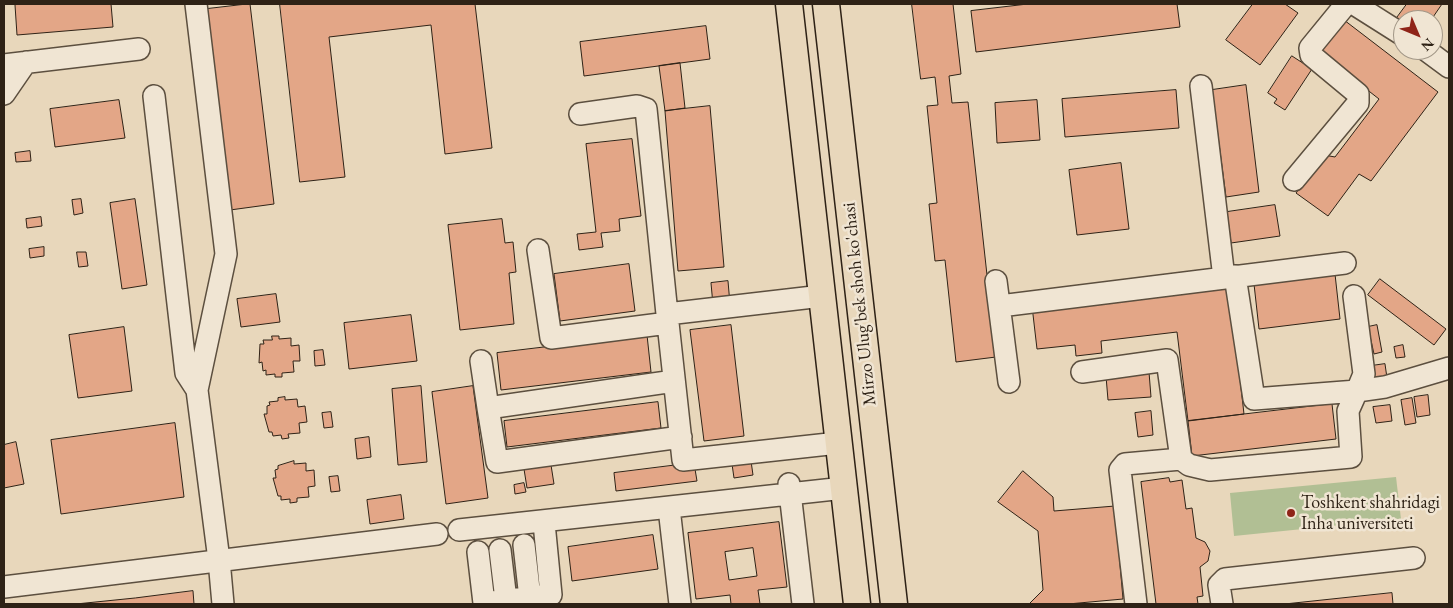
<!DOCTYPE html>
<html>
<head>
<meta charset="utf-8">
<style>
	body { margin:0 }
	#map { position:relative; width:1453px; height:608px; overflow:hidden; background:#e8d7bb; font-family:"EB Garamond",serif }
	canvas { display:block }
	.frame { position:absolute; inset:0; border:5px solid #2e2216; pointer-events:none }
	.north { position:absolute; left:1393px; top:10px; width:50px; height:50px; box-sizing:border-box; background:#f0e5d3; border:1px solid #a29787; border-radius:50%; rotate:135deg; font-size:14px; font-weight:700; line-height:20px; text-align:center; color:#2e2216 }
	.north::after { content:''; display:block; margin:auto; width:18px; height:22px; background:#8f2418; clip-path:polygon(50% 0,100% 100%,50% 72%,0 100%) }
</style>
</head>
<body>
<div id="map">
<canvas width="1453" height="608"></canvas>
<div class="frame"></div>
<div class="north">N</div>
</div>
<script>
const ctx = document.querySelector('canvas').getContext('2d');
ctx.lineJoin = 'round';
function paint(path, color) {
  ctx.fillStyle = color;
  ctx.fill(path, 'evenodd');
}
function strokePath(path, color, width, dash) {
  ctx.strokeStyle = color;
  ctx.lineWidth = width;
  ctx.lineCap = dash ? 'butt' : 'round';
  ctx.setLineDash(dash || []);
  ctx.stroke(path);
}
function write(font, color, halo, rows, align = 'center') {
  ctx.font = font + ' "EB Garamond",serif';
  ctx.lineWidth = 5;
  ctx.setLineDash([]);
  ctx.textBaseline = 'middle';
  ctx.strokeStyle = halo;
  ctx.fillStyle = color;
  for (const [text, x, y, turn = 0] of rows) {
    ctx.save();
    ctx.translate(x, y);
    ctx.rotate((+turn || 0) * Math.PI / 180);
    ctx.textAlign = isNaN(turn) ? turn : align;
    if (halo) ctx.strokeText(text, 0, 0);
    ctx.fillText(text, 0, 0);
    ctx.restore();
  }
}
paint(new Path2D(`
	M1396,477L1401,519L1234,536L1230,493Z`), '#b1bf94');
const building = new Path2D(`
	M27,4H111L113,27L17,35L15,5Z
	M250,4L274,204L230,210L207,9Z
	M280,4H475L492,148L445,154L431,25L329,37L345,177L300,182Z
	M912,4H953L961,74L949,76L952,103L968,102L996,357L956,362L945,260L935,261L929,204L937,203L927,106L938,105L935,77L921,79Z
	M1028,4H1177L1180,27L976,52L971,11Z
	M1253,4H1285L1298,13L1260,65L1226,40Z
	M1407,4H1442L1431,20H1403V23L1396,19Z
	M1344,20L1438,92L1371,181L1359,174L1328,216L1296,193L1324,155L1335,157L1379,99L1319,52Z
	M706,26L710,59L584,76L580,42Z
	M1292,56L1312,69L1285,110L1274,103L1277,99L1268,93Z
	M680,63L685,108L665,111L659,66Z
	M1246,85L1259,192L1226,197L1212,90Z
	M1176,90L1179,128L1065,137L1062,99Z
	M119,100L125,138L55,147L50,109Z
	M1037,100L1040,140L997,143L995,103Z
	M710,106L724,267L678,271L665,111Z
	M632,139L641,216L619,219L620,231L601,233L603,247L579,250L577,234L596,232L586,144Z
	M30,151L31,161L16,162L15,153Z
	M1121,163L1129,229L1077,235L1069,170Z
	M81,199L83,213L74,215L72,200Z
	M135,199L147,285L122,289L110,203Z
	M1275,205L1280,236L1231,243L1227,212Z
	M41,217L42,226L27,228L26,219Z
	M502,219L505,243L513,242L516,272L509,273L514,324L460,330L448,225Z
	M44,247V256L30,258L29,249Z
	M77,252H86L88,266L79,267Z
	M629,264L635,311L560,321L554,274Z
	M1335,274L1340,319L1259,329L1254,284Z
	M1380,279L1446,329L1434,345L1368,295Z
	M728,281L730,304L713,305L711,283Z
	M1229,283L1244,414L1188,421L1177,332L1101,341L1102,353L1076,356L1075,345L1037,349L1032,306Z
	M276,294L280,322L241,327L237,299Z
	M411,315L417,361L349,369L344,323Z
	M731,325L744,436L704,441L690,330Z
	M1377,325L1382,352L1374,354L1368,327Z
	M124,327L132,391L78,398L69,335Z
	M647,335L651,372L501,390L497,353Z
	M272,336H279V339L291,338V346L299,345L300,361H293L294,372L282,373V377H275V374L266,375V370L263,371L262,362L259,363L260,344H264L263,340H272Z
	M1403,345L1405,357L1396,358L1394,347Z
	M323,350L325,365L315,366L314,351Z
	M1385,364L1387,378L1373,380L1371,366Z
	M1149,372L1151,397L1108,400L1106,376Z
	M421,386L427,462L398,465L392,389Z
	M473,386L488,498L446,504L432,392Z
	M1428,395L1430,415L1417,417L1414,397Z
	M285,397V400L297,399L298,407L305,406L307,422L299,423L300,433L288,434L289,438L282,439L281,435L273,436L272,432H269L264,414H267V406L270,405L269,402L278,401V398Z
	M1412,398L1416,423L1405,425L1401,400Z
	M658,402L661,428L507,447L504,421Z
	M1332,404L1336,439L1192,456L1188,421Z
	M1390,405L1392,421L1376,423L1373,407Z
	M1151,411L1153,435L1138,437L1135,413Z
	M331,412L333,427L324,428L322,413Z
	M175,423L184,497L61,514L51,440Z
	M369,437L371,457L357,459L355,439Z
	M16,442L24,484L4,488V445Z
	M294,461V464L306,463V471L314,470L315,486L308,487L309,497L297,498V502L290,503V499L281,500V496H278L273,478H276L275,470L278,469V466Z
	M751,461L753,475L734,478L732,464Z
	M694,463L697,481L616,491L614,473Z
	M551,465L554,484L527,488L524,469Z
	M1023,471L1053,497L1054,511L1115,506L1123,599L1068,604H1029L1043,590L1038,531L998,502Z
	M338,476L340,491L331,492L329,477Z
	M1169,478L1170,482L1182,480L1186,509L1192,508L1196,538L1205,542L1210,551L1208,561L1200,567L1203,596L1197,597L1198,604H1156L1141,482Z
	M524,483L526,492L515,494L514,485Z
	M401,495L404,519L370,524L367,500Z
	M779,522L787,587L758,590L760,604H731L730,595L696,599L688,533ZM753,548L757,576L729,580L725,552Z
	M653,535L658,569L572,581L568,547Z
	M193,591L194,604H76L135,598Z
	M1392,593L1393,604H1285Z`);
paint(building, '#e3a687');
strokePath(building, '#2e2216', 1);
const minor = new Path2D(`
	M196,4L226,254L197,390L219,560L223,604
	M1354,4L1403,35
	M1426,50L1449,67
	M4,65L139,49
	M1201,86L1224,278
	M4,94L26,62
	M154,96L186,373L197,390
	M580,114L637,106L646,109L667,314L822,296
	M1294,180L1358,103V94L1311,55L1310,48L1346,4
	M538,250L551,338L668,323
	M1235,276L1254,399L1357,391L1364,374L1354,296
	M996,281L1009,382
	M1000,306L1345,263
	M667,314L683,460L838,443
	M481,361L488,408
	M1082,372L1167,360L1181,459L1189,465L1210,470L1351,457L1348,411L1357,391L1385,387L1449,368
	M674,381L488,408L497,462L681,437
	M789,484L803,604
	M669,508L680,604
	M459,530L844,488
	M524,545L530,598
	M500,550L506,600
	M478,552L484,603L551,595L544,523
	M4,587L437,534
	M1136,604L1120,470L1125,464L1181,459
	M1222,604L1219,585L1225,579L1414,558`);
const major = new Path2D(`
	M789,4L857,604
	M826,4L894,604`);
strokePath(minor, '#5c4f3f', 24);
strokePath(major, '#2e2216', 29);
strokePath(minor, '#f0e5d3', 21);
strokePath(major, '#e8d7bb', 26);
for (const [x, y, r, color] of [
	[1291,513,5,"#8f2418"]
]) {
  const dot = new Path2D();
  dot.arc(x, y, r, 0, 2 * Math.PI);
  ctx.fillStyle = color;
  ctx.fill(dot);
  strokePath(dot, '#f0e5d3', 2);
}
write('18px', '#2e2216', '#f0e5d3', [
	["Mirzo Ulug'bek shoh ko'chasi",860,304,-96]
]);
write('18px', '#2e2216', '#f0e5d3', [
	["Toshkent shahridagi",1301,503],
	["Inha universiteti",1301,524]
], 'left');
</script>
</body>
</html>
